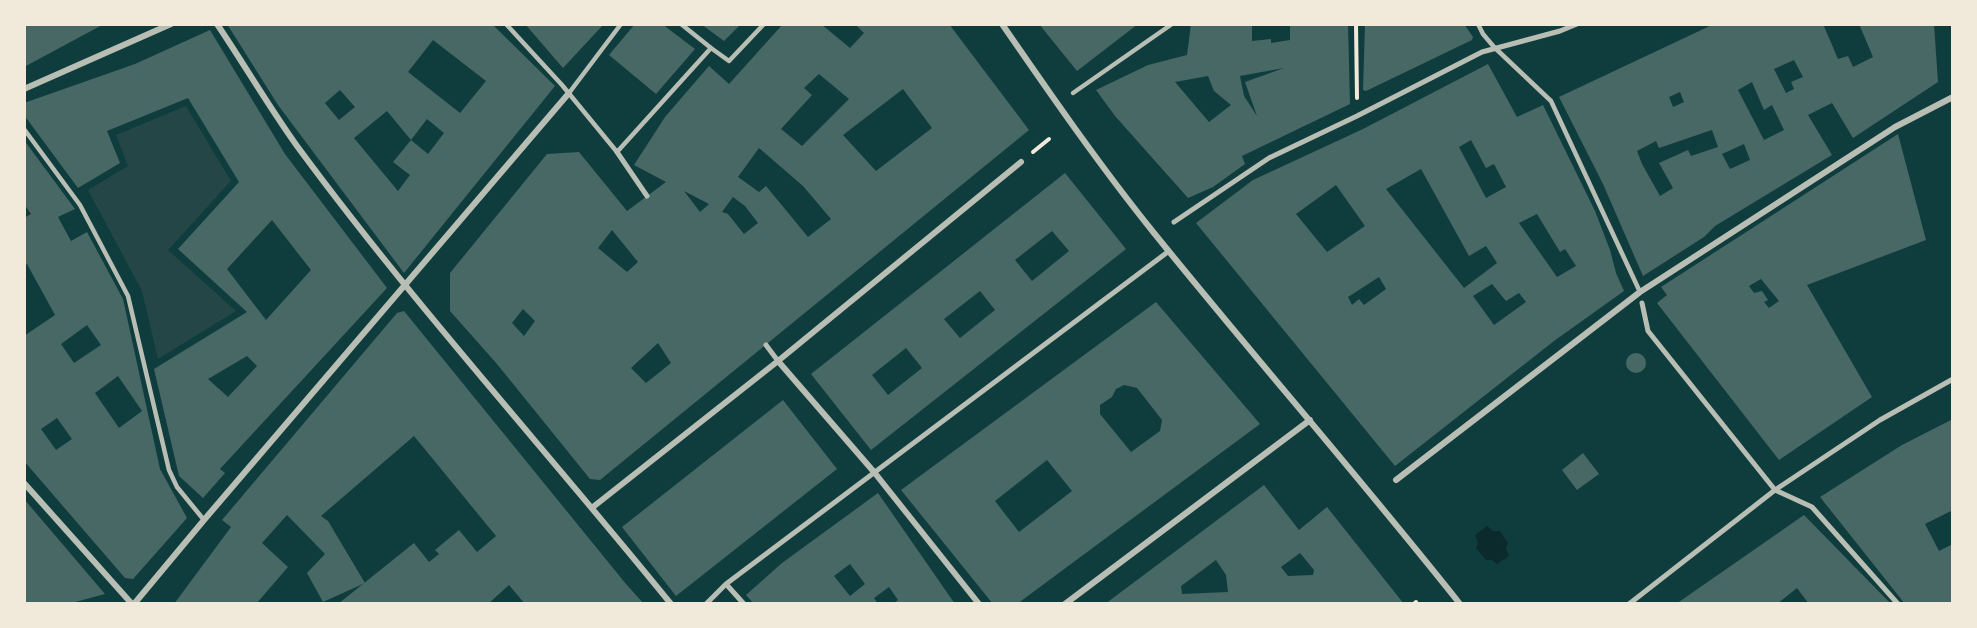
<!DOCTYPE html>
<html>
<head>
<meta charset="utf-8">
<style>
	body { margin:0 }
	#map { position:relative; width:1977px; height:628px; overflow:hidden; background:#0f3d3e; font-family:"Noto Sans",sans-serif }
	canvas { display:block }
	.frame { position:absolute; inset:0; border:26px solid #f1e9da; pointer-events:none }
</style>
</head>
<body>
<div id="map">
<canvas width="1977" height="628"></canvas>
<div class="frame"></div>
</div>
<script>
const ctx = document.querySelector('canvas').getContext('2d');
ctx.lineJoin = 'round';
function paint(path, color) {
  ctx.fillStyle = color;
  ctx.fill(path, 'evenodd');
}
function strokePath(path, color, width, dash) {
  ctx.strokeStyle = color;
  ctx.lineWidth = width;
  ctx.lineCap = dash ? 'butt' : 'round';
  ctx.setLineDash(dash || []);
  ctx.stroke(path);
}
paint(new Path2D(`
	M186,106L231,181L168,250L236,311L158,359L142,291L88,190L128,166L116,135Z`), '#244646');
paint(new Path2D(`
	M1487,526L1493,531H1500L1508,543L1506,549L1509,556L1497,564L1492,560H1486L1476,548L1478,542L1475,535Z`), '#0a2a2b');
paint(new Path2D(`
	M24,24H104L24,67Z
	M227,24H492L555,86L404,273L278,105ZM433,40L486,81L460,113L408,72ZM340,90L355,107L339,120L325,103ZM387,111L411,140L393,162L410,175L398,191L354,138ZM427,119L444,133L428,154L411,140Z
	M525,24H604L563,68Z
	M635,24H662L695,49L656,94L609,55Z
	M701,24H741L724,41Z
	M783,24H821L850,48L864,33L855,24H949L1029,130L600,480L590,479L497,364L450,311V273L547,154L579,152L627,211L666,182L634,165L665,117L709,66L729,84ZM819,74L849,99L802,146L781,129L812,95L804,88ZM903,89L932,128L876,171L843,135ZM759,148L803,186L831,219L808,237L766,186L759,192L738,177ZM684,191L709,204L700,212ZM733,197L745,206L758,223L744,234L728,214L722,212ZM612,230L638,262L627,272L598,248ZM523,309L535,321L524,336L512,323ZM658,343L671,363L646,383L631,368Z
	M1039,24H1138L1077,71Z
	M1191,24H1252V41L1271,39V43L1290,40V24H1348L1350,104L1242,156L1245,164L1213,187L1188,198L1115,116L1096,90L1148,65L1187,55ZM1284,68L1245,82L1257,116L1244,96L1240,76ZM1208,76L1214,91L1231,105L1209,122L1175,82Z
	M1365,24H1464L1473,37L1472,40L1366,91L1363,90Z
	M1714,24H1823L1838,59L1848,56L1853,67L1873,57L1859,24H1934L1938,82L1853,138L1832,103L1808,115L1832,155L1715,226L1704,237L1643,276L1603,184L1559,97ZM1794,60L1803,77L1791,82L1794,89L1786,93L1774,69ZM1752,82L1764,110L1772,105L1784,130L1764,140L1738,90ZM1680,92L1684,102L1673,107L1669,97ZM1712,130L1718,147L1691,156L1688,150L1659,163L1673,188L1660,196L1642,164L1637,151L1656,141L1659,148ZM1744,144L1750,160L1730,169L1722,154Z
	M210,30L285,154L387,288L220,469L225,473L203,498L179,476L154,369L247,312L178,249L239,182L188,98L107,131L120,163L78,188L24,115V103L135,64ZM272,220L311,270L266,320L227,269ZM247,356L257,366L228,397L208,379Z
	M1488,64L1517,117L1543,105L1595,211L1610,250L1616,273L1624,291L1554,341L1395,466L1196,223L1253,180L1363,129ZM1471,140L1486,168L1494,164L1506,187L1486,198L1459,147ZM1421,169L1469,256L1486,246L1497,263L1464,288L1386,189ZM1336,185L1365,226L1327,252L1296,214ZM1537,214L1560,252L1565,249L1576,266L1557,277L1519,223ZM1379,277L1386,289L1364,305L1359,299L1352,305L1348,297ZM1492,284L1506,301L1519,293L1526,302L1494,325L1473,296Z
	M1898,134L1926,240L1807,285L1872,397L1779,460L1657,303L1667,295L1661,287ZM1761,279L1779,301L1769,308L1764,302L1768,300L1762,291L1754,293L1749,286Z
	M24,140L75,209L58,217L71,241L87,232L123,299L160,469L187,518L133,579L125,578L24,461V336L55,315L27,264L24,266V218L31,214L24,204ZM87,325L101,345L74,363L61,344ZM118,376L142,411L119,428L95,393ZM57,418L72,439L56,450L41,429Z
	M1065,173L1126,249L871,450L811,374ZM1052,231L1069,251L1032,281L1015,260ZM980,291L995,310L960,338L944,319ZM906,348L922,368L888,395L872,375Z
	M1156,302L1260,424L1017,604H993L901,490ZM1124,385L1137,388L1162,420L1160,431L1131,452L1100,414V405L1112,397L1116,389ZM1047,460L1072,491L1019,532L995,501Z
	M404,311L626,584L644,604H525L509,585L488,604H338L414,543L429,562L439,554L435,550L459,530L477,552L496,536L414,436L321,516L328,521L365,583L323,602L307,573L325,554L287,515L262,543L288,567L256,604H174L231,527L222,520L397,313Z
	M1626 363a10 10 0 1 1 20 0a10 10 0 1 1-20 0Z
	M783,400L837,469L676,596L622,527Z
	M1953,419V510L1925,524L1939,551L1953,544V604H1905L1820,497L1902,445Z
	M1583,453L1599,474L1577,490L1562,470Z
	M1264,485L1299,530L1327,507L1404,604H1105ZM1300,553L1314,570L1313,575L1288,576L1281,567ZM1216,560L1226,575L1228,592L1182,594L1181,586Z
	M878,493L955,604H893L898,600L889,587L874,598L878,604H754L746,595L782,563ZM850,564L865,584L850,596L834,576Z
	M24,499L105,594L68,604H24Z
	M1804,515L1891,604H1809L1797,588L1777,604H1676Z`), '#486865');
strokePath(new Path2D(`
	M1356,24L1357,98
	M1033,152L1049,139
	M1414,604L1416,602`), '#f1e9da', 4);
strokePath(new Path2D(`
	M506,24L562,85L617,152L711,48L729,61L764,24
	M681,24L711,48
	M1478,24L1483,34L1494,47L1551,101L1640,292
	M569,93L621,24
	M1073,93L1172,24
	M24,129L80,205L128,296L169,470L177,487L204,520`), '#b8beb3', 4.5);
strokePath(new Path2D(`
	M617,152L647,196
	M1174,222L1269,158L1357,116L1482,52L1560,31L1577,24
	M1642,303L1648,331L1775,490L1812,507L1898,604
	M766,345L778,361
	M726,584L744,604
	M706,604L726,584L1169,251
	M1629,604L1775,490L1880,420L1953,379`), '#b8beb3', 5);
strokePath(new Path2D(`
	M217,24C244,64 269,107 297,146C414,305 547,451 671,604
	M1002,24C1051,95 1100,166 1154,233C1255,358 1360,478 1460,604
	M24,89L171,24
	M778,361L874,472L979,604
	M1396,480L1640,292L1895,127L1953,97
	M24,483L132,604
	M593,507L778,361L1021,162
	M134,604L204,520L569,93
	M1065,604L1310,420`), '#b8beb3', 6);
</script>
</body>
</html>
